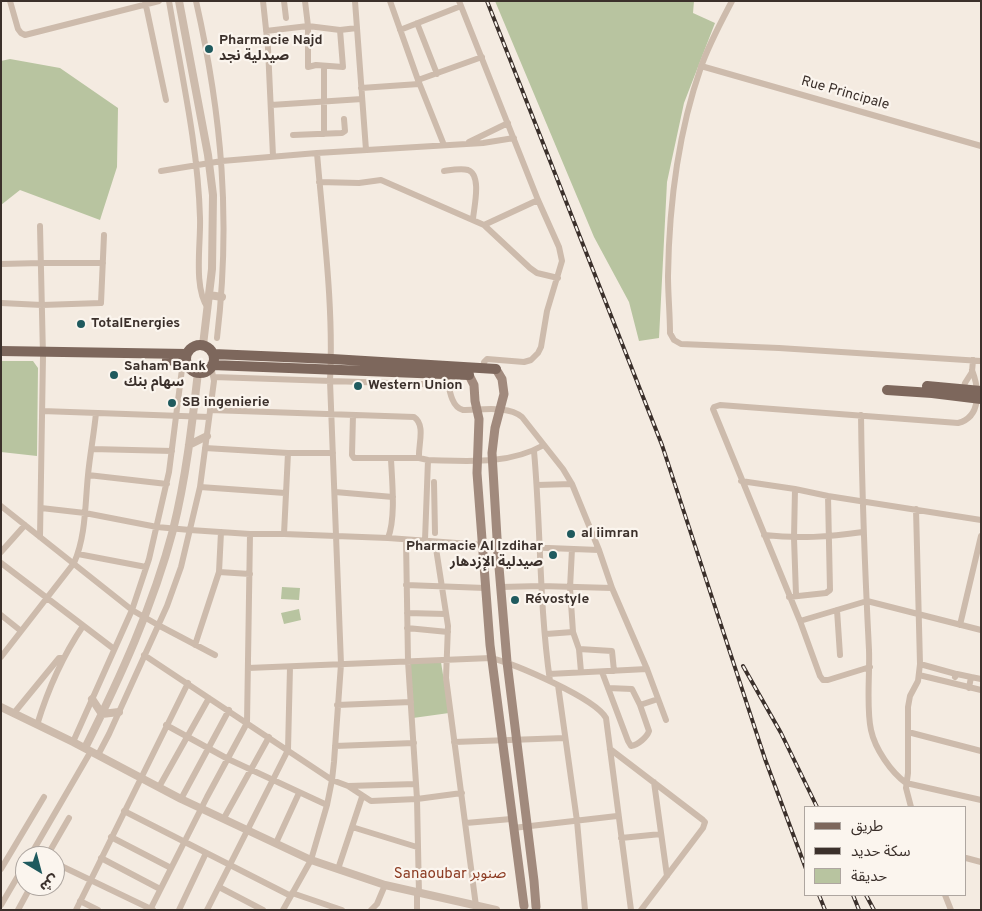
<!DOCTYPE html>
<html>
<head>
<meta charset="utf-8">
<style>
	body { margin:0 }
	#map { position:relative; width:982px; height:911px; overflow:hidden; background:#f4ebe1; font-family:Overpass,"Noto Sans Arabic",sans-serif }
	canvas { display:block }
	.frame { position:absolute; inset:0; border:2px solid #3b302b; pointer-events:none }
	.legend { position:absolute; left:804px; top:806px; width:162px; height:90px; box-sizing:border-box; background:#fbf5ee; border:1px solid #aea6a0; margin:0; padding:6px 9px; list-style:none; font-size:15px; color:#3b302b }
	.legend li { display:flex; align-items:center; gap:10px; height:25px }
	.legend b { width:25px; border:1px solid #aea6a0 }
	.north { position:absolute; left:15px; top:846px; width:50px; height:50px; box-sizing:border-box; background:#fbf5ee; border:1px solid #aea6a0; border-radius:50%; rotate:143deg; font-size:14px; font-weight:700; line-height:20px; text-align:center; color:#3b302b }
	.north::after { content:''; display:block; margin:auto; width:18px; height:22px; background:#1f5a5e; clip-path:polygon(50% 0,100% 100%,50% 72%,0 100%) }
</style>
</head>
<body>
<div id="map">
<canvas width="982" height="911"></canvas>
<div class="frame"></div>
<ul class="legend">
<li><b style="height:6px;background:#7d675c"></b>طريق</li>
<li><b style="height:6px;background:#3b302b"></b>سكة حديد</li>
<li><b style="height:14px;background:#b8c4a0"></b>حديقة</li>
</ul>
<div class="north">ش</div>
</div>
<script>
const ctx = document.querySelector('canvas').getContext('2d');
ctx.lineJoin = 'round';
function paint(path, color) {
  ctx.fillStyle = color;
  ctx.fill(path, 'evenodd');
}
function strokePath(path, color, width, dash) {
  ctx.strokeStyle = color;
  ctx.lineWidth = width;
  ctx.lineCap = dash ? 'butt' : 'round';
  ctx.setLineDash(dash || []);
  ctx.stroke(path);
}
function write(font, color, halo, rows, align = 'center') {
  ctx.font = font + ' Overpass,"Noto Sans Arabic",sans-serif';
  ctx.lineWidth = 4.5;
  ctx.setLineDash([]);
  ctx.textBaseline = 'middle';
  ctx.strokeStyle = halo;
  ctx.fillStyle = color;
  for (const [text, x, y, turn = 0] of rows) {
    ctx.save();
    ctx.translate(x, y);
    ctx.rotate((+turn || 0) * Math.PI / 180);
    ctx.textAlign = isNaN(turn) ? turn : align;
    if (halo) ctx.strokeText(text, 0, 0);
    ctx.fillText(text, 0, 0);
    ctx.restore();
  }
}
paint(new Path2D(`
	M495,1H694L693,13L715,23L684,103L667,182L659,338L639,341L629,302L594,237Z
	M10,59L60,68L118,108L117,167L100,220L20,190L1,205V61Z
	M1,361H33L38,368L37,456L1,452Z
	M282,587L300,588L299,600L281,599Z
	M299,609L301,620L284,624L281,613Z
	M410,661L441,662L449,713L413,718Z`), '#b8c4a0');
strokePath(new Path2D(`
	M10,1L18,29L21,33L25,35L159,1
	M145,1L166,100
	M169,1C181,73 198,145 200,218C201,243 193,288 208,308
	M196,1C222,116 231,220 217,338
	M263,1L268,48L273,156
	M284,1L286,18
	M305,1L308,26V67L316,65L343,67L340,30
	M355,1L366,150
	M390,1L418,80L444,145
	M459,1L538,200L559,247L562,261L547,311L541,347L538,353L531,360L524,362L487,359L484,362V368
	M732,1C721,22 709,44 701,67C678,133 669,206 668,276C668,295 670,314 670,333L674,340L681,344L779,348L981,361
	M417,23L437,74
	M400,30L461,6
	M266,31L308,26L340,30L357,28
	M324,66V134
	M701,66L981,146
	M418,80L482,57
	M361,88L419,84
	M271,105L362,99
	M293,135L342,133L345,131L344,119
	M469,142L508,123
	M161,171L222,161L317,153L483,143L514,138
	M444,171C451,170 461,168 468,170C482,175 474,207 473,219
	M319,182L359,183L381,180L484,225L538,200
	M484,225L530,268L537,273L558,278
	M40,226L43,356L40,537
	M1,264L41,263H103
	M1,303L42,305L101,303L104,235
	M446,373C449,385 450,407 463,410C481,410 508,405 522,417L563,469L572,484L599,550L612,588L647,669L666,720
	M214,377L449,385
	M963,391L965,383L972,372L973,360
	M210,410L414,417C426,425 418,445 419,458
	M42,411L209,417
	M353,415L352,455L354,458H419L428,460C468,461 508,465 544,445
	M861,415C862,494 865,572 869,650C870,674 866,708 871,730C875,749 891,772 906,783L981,800
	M205,448L288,453H333
	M92,449L172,451
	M534,451C541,528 539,605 550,681
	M88,475L167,484
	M741,481L795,489L828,496L981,520
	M434,482L435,533
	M537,485L572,484
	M200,487L285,493
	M795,489L794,538L796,595
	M335,492L393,497
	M1,506L132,610L158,625L215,655
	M41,508L85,513L157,527L190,530L250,534H284L388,538L498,546L599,550
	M284,534L288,453
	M764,535C799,539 828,537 863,532
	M388,538C396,518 392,481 391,459
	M406,540L408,661L417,799L419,894
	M425,540L428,460
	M435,542L448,626L446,678L476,906
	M572,549L570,588L573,632L579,649L581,672
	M1,552L25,525
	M78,554L146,567
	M1,563L114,649
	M219,572L250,574
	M406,585L485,588
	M501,587L541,586L612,588
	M789,597L826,593L830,590L828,496
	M837,610L840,655
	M407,613L446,614
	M1,615L21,631
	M800,621L867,601L981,630
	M960,625L981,536
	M407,628L448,632
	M546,634L573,632
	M195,645L219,572L221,532
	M579,649L612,651L614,671
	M144,655L332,780L348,786L371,801L417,799L462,793
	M1,657L74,563C86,536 85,504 88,475C90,454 94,434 96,413
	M920,664L956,674
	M870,667L828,680H823L820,676L800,621L713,409L714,407L720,405L958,423C982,417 979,388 972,370
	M248,668L491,658C515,664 595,698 606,718L631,910
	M602,672L628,741L631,746C638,745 647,737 649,731L640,705L632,689L608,688
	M549,674L647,669
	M919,675L981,690
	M955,677L957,674L971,677
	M558,685L577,821L585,910
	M969,688L971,677L981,679
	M337,705L411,702
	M640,705L658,699
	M14,713L59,658H64
	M37,725C48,689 62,657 83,626
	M166,725L228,759L327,805
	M908,732L981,751
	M73,742L132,610L149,559L169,472L183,361
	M454,742L565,738
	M335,746L414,743
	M610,749L703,820L705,822L703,828L641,910
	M98,755L109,734L167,606L181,567L200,487L214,381L211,366
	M654,782L667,876
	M348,786L416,784
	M159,787L209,698
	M181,799L229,710
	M911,807L906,788L908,773V707L910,696L918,681L920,664L916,509
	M124,811L291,896
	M224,818L269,737
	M466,823L511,819
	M352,827L417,847
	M513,828L617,816
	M111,837L171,868
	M621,838L661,834
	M276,843L299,793
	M30,856L91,751
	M47,856L69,818
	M101,858L160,889
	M966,858L981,862
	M55,863L153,910
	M1,869L44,797
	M338,869L362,797
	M219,887L263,910
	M292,893L342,910
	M417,893V910
	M945,895L951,910
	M80,901L98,910
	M1,905L25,864
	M18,910L31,886
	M76,910L188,683
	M150,910L207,797L247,723L250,534
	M179,910L206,853
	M207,910L288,750L290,667
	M283,910L311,860L327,805L332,780L334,762L341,664L330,381C334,307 323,227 317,153
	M371,910L377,904L385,885`), '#cdbbac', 6);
strokePath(new Path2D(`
	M179,1L208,155L213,195L212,269L203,345
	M209,295L222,297
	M189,445L207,436
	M92,699L102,714L119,712
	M1,707L73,742L181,799L311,860L385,885L496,910
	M85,748C120,678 153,606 173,530C186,478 192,425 198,372`), '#cdbbac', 8);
strokePath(new Path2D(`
	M496,369L502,379L504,394L495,428L492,453L498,555L507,662L534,881L536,907
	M469,375L474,385L475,401L479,419L477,473L490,645L524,906`), '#a18a7d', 9);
strokePath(new Path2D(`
	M186 359a14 14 0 1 1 28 0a14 14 0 1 1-28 0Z
	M1,351L187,354
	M213,354L332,359L496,369
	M167,360L186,362
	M212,365L469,375
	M927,386L981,391
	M887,390L932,393L981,399`), '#7d675c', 10);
const rail = new Path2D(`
	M487,1L662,445L765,759L806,869
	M743,666L781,733L817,807
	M819,895L825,910
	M853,895L859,910
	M866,895L874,910`);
strokePath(rail, '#3b302b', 4);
strokePath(rail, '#fbf5ee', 2, [5.5]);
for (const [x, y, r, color] of [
	[209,49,5,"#1f5a5e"],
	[81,324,5,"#1f5a5e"],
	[114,375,5,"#1f5a5e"],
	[358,386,5,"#1f5a5e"],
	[172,403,5,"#1f5a5e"],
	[571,534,5,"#1f5a5e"],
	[553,555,5,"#1f5a5e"],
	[515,600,5,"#1f5a5e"]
]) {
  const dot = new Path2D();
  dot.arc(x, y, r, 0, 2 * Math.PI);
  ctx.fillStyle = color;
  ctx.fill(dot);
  strokePath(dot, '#fbf5ee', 2);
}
write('bold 14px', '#3b302b', '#fbf5ee', [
	["Pharmacie Najd",219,41],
	["صيدلية نجد",219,57],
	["TotalEnergies",91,324],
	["Saham Bank",124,367],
	["سهام بنك",124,383],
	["Western Union",368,386],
	["SB ingenierie",182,403],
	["al iimran",581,534],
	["Pharmacie Al Izdihar",543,547,"right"],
	["صيدلية الإزدهار",543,563,"right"],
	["Révostyle",525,600]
], 'left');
write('14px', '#3b302b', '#fbf5ee', [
	["Rue Principale",845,94,16]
]);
write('15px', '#8c3b22', '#fbf5ee', [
	["Sanaoubar صنوبر",450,875]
]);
</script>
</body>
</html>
